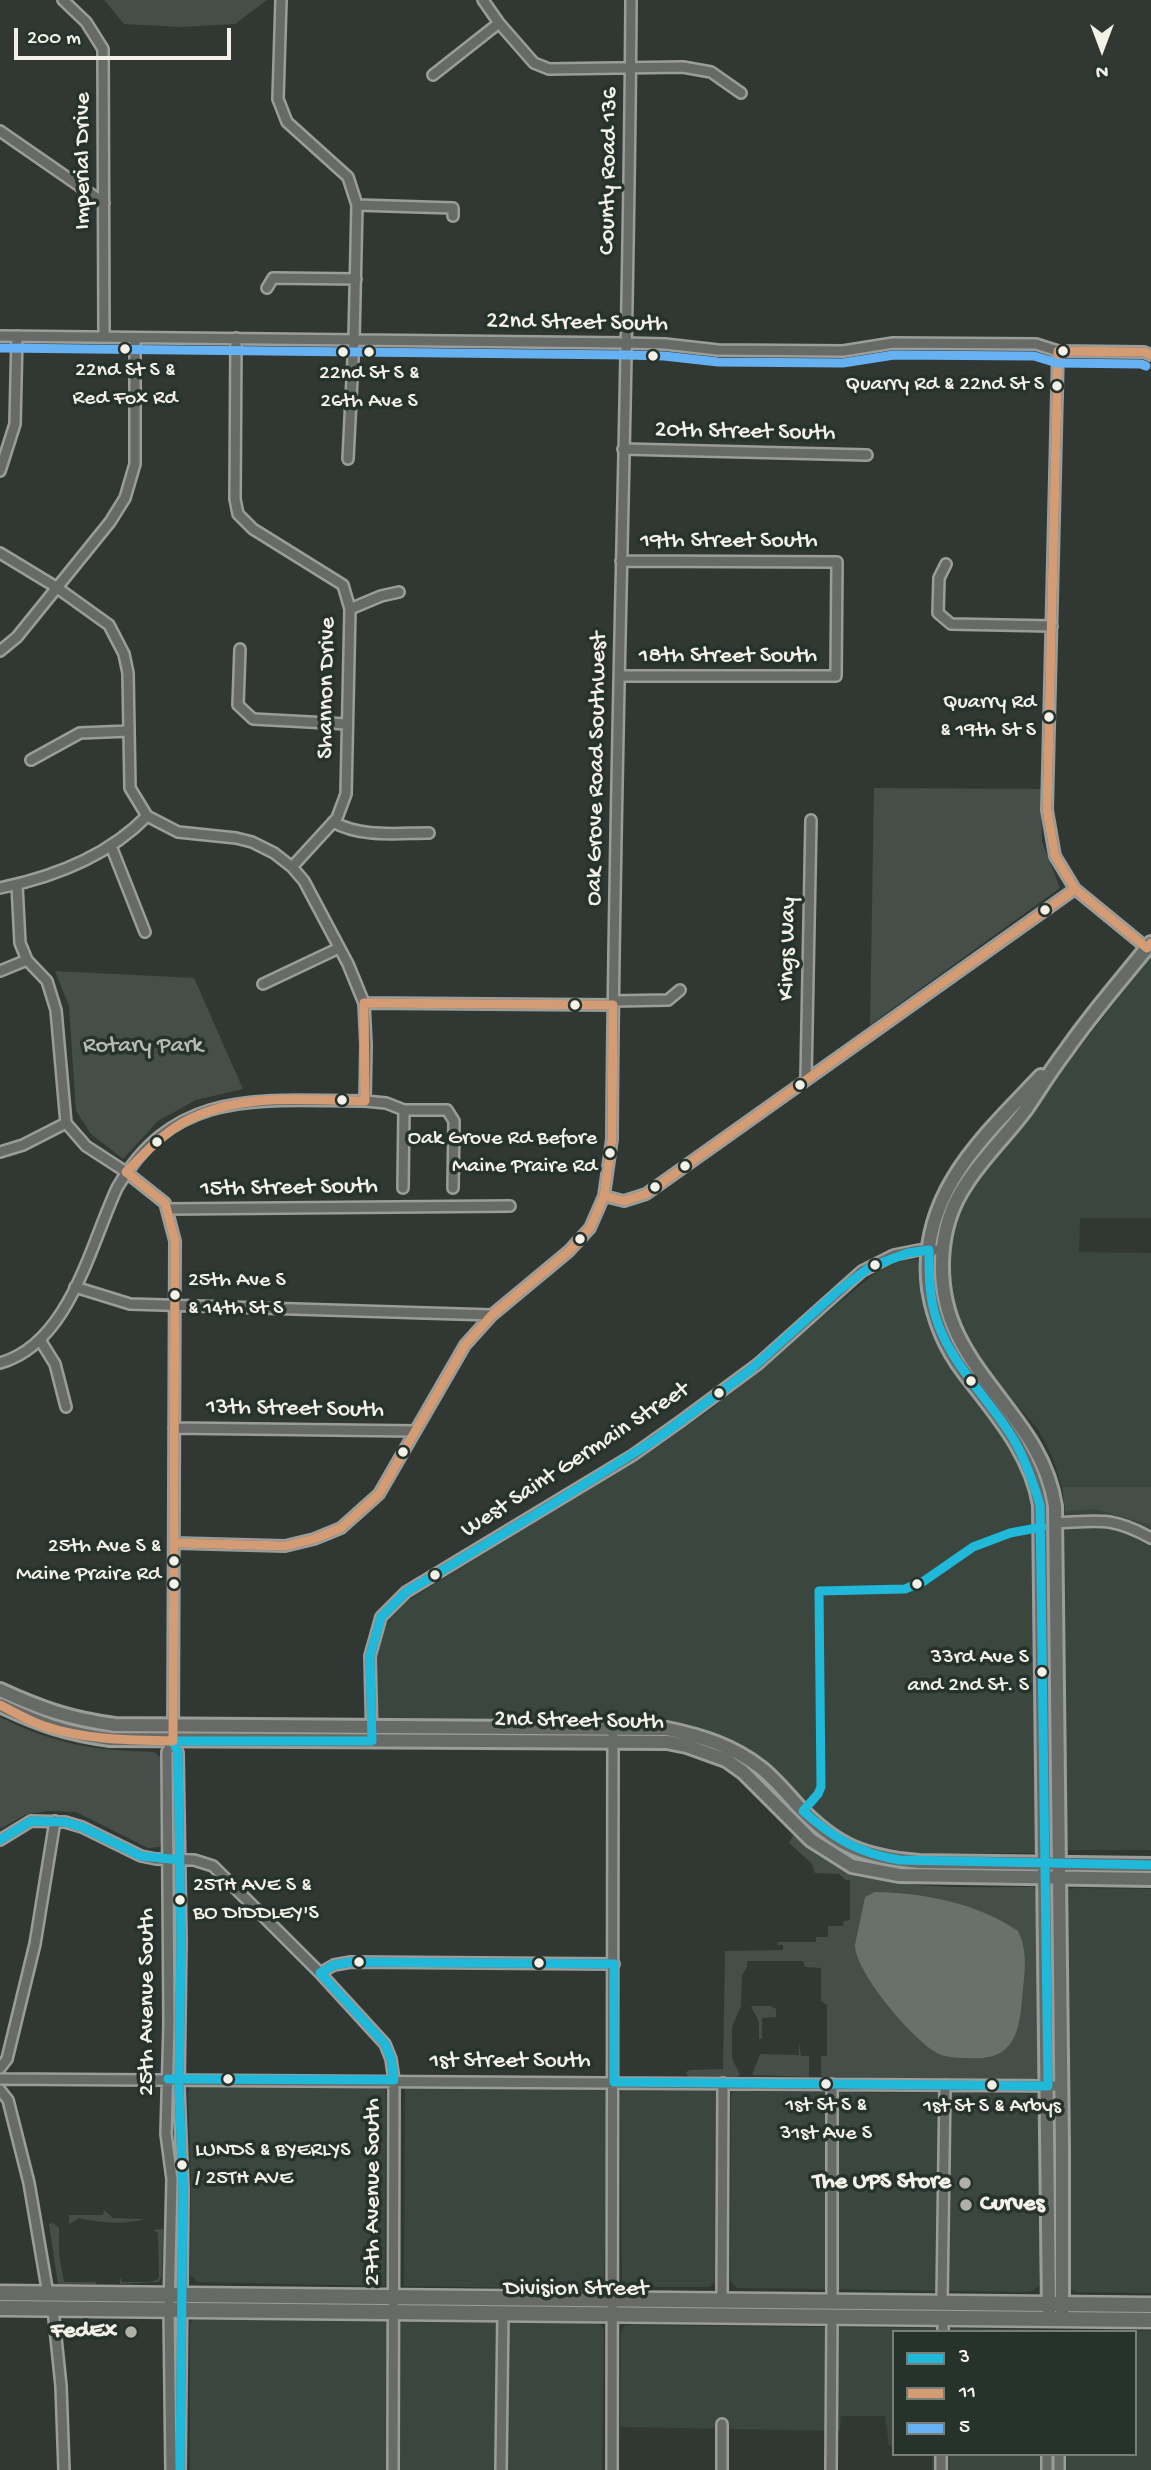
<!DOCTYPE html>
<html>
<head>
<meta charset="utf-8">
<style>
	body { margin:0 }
	#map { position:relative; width:1151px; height:2470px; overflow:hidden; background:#313834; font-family:"Gochi Hand",sans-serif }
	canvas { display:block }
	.legend { position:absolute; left:892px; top:2330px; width:245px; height:126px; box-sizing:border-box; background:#26332d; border:2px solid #787f78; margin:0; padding:9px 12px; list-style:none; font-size:21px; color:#f4f1e8 }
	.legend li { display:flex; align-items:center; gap:14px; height:35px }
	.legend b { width:35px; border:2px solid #787f78 }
	.north { position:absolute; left:1067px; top:14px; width:70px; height:70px; -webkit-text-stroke:5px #26332d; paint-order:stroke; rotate:180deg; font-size:19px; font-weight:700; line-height:28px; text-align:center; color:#f4f1e8 }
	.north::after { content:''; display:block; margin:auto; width:24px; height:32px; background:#f4f1e8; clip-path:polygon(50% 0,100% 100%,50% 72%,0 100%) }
	.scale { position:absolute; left:14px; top:28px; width:217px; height:32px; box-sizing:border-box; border:4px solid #f4f1e8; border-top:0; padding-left:9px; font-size:21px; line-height:24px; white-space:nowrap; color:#f4f1e8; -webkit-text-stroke:5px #26332d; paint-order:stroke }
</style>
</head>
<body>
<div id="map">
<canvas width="1151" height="2470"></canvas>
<ul class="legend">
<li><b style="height:9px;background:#20b9da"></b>3</li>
<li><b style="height:9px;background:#d39c74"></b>11</li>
<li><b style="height:9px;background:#66b1f2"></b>5</li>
</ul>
<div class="north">N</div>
<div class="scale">200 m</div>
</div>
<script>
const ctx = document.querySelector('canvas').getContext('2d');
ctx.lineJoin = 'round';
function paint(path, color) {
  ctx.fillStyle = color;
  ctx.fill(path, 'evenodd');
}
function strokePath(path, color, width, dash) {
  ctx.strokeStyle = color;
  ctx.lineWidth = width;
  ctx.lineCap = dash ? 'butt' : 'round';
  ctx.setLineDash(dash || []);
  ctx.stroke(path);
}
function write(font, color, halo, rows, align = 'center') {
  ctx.font = font + ' "Gochi Hand",sans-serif';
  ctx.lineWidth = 7;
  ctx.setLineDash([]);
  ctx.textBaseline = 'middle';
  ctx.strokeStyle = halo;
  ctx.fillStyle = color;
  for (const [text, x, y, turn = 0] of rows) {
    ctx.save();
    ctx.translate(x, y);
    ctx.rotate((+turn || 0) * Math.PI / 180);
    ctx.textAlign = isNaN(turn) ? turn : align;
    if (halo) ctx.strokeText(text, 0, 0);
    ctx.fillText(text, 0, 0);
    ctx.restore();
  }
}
paint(new Path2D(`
	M1151,956V1218H1080L1079,1252L1151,1253V1487H1062L1052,1456L1038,1429L993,1379L963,1332L951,1291L947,1255L953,1223L970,1189Z
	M923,1259L931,1315L1020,1455L1036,1503L1040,1853H913L868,1844L848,1837L824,1821L771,1768L745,1747L719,1736L680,1724L377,1720L376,1652L379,1637L388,1622L407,1601L650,1452L710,1410L880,1269L904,1260Z
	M1095,1509L1151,1524V1850H1066L1065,1512Z
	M1075,1888L1151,1889V2293L1076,2292L1070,2289L1068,2284L1065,1893V1890Z
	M191,2086L378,2088L386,2090L385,2286L198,2282L190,2275L191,2178L188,2092Z
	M405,2088L600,2089L606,2091V2203L604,2284L602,2286L597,2289L404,2286Z
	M627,2089L713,2090L717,2092V2271L715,2282L709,2287H642L629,2286L622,2280L620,2097L622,2090Z
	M733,2091L1039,2094L1041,2095L1043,2208L1039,2286L1030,2292L737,2288L730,2280L731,2095Z
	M194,2318L600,2323L604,2330L602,2470H190V2324Z
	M625,2325L1033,2329L1039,2332H894V2446H889L885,2416H841L840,2431L620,2427L621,2334Z
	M1082,2330L1151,2331V2470H1066V2454H1135V2332H1075Z
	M932,2454H1042V2470H932Z`), '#3b463f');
paint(new Path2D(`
	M104,0H267L235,24L181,27L124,24Z
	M874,788L1041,789L1042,842L1060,888L870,1025Z
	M55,971L194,978L243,1089L196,1100L158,1121L123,1159L91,1134L76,1111L69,1006Z
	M1062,1487H1151V1525L1095,1509L1065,1512Z
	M0,1717C57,1745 92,1750 154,1752L160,1757L162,1763V1843L160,1847L148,1848L76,1812L47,1811L25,1815L0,1829Z
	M794,1834C811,1842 824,1859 843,1867C901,1893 972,1886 1034,1887L1039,1904L1040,2069L1038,2077L1031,2080L824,2078L821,2075V2056H827V2005L821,2001V1968L805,1967L803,1961H747V1967L742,1975L741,2006L732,2027V2058L740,2075L737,2077H688L686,2072L690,2070L723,2069L725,1951L783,1950V1945H778V1942H816V1937H828V1926H843L844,1921L850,1920V1880H846L839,1874L815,1873L811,1863L789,1843Z
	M751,2006H771L776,2009V2017L762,2018V2039H759V2022Z
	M799,2043L801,2056H809V2077L752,2075L760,2054L799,2055Z
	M104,2210L113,2218L145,2219C124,2225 101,2223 79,2218L69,2224V2215H103Z
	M53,2223L59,2228V2254L64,2282H96V2284H58L49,2224Z
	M163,2229L162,2275L159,2282L120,2284V2277L122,2282H150L157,2280L159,2276L158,2233L153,2230Z`), '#454e49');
paint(new Path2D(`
	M875,1892C924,1893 977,1903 1018,1931C1029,1953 1024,1976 1022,2000C1019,2035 1012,2061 970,2058C960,2058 948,2058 939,2054C914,2042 855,1972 855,1945L865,1897Z`), '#69716b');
const minor = new Path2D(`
	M63,0L86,22L103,49L104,337
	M281,0L278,99L287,122L348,177L357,205L354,339L348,459
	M483,0L499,23L534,63L549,69L683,67L711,72L741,93
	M433,75L499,23
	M0,131L104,203
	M357,205L453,208V216
	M267,288L273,278L356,279
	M0,336L626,343L665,344L718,350L843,351L893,343L1036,344L1058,351L1144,352L1151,355
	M236,338L235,499L238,514L253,529L343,585L350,609L346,794L337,818L292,867
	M1058,351L1047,810L1055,856L1075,889L1147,948
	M623,449L867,455
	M0,471L15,424L17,336
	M0,553L56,587L109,625L124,654L128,673L130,788L147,816
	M946,564L939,578L938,613L951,624L1052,626
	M350,609L381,596L399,592
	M240,649L238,705L253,719L347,724
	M0,651L17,637L110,522L125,498L135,464V339
	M620,676H836L837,562L621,561
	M31,760L80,733L129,731
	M333,822C362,838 397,833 429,833
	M111,846L145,932
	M17,885L20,943L27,960L47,981L56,1010L66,1123L86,1146L126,1172L165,1203L175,1241L173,1741L178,1753L181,1941L179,2088L183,2190L180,2470
	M0,888C54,877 107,857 147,816
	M0,971L27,960
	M263,984L339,948
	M613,1001L668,1000L680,990
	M364,1003L613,1005
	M806,1079L811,820
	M365,1101L386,1103L404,1110H447L454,1121L453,1188
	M0,1152L23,1145L66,1123
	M403,1188L404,1110
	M604,1196L624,1201L646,1194L1075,889
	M168,1209L510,1206
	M75,1287L130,1304L492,1315
	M40,1340L55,1364L66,1407
	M0,1363C69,1344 90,1246 117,1188C176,1086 263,1101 365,1101L366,1045L364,1003L348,964L304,881L292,867L274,853L252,842L236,838L178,832L147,816
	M174,1428L415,1431
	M1056,1523C1099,1521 1111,1516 1151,1538
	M175,1543L285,1546L314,1539L341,1528L379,1494L465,1345L492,1315L569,1251L590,1228L604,1196L612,1139C614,759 629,380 631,0
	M372,1741L370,1656L381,1617L406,1592L633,1455L681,1421L758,1364L862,1271L894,1255L919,1250H942
	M0,1840L31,1821L65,1822L82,1827L141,1856L156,1859L194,1860L213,1866L320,1973L385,2044L391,2059L394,2080L393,2470
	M320,1973L334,1965L351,1962L614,1964
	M0,2068L7,2059L35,1944L55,1821
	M1,2079L1061,2086
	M0,2090L8,2100L29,2183L48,2294
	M722,2299L723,2083
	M832,2301V2084
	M942,2302L945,2085
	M53,2309L61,2386L64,2470
	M943,2332V2317
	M171,2470L169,2309L172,2179L166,2134L169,2024L167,1752L173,1741
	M501,2470L503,2312
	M612,2470L613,1729
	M722,2470V2424
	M831,2470L832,2316
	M941,2470V2454
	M1047,2470V2454
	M1059,2470V2454`);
const major = new Path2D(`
	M1041,1076C982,1138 917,1196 929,1289C934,1320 945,1347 964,1372C995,1413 1031,1452 1040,1505L1049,2312
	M0,1690C41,1709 71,1719 115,1725L667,1729C701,1736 733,1746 761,1768C775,1779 787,1794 799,1807C837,1847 865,1857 919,1862L1151,1865
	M0,1705C40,1724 66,1733 110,1739L667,1742L687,1746L726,1760L743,1772L811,1840L852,1866L899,1875L1151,1879
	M1062,2319V2149L1055,1506C1044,1434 989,1398 958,1336C935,1289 936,1228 966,1184C983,1157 1007,1135 1026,1109C1039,1090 1051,1070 1065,1052C1091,1014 1122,979 1151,943`);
const highway = new Path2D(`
	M0,2293L1151,2305
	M0,2308L1151,2320`);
strokePath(minor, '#9a9d99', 14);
strokePath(major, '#9a9d99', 18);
strokePath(highway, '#9a9d99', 19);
strokePath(minor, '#676a66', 9);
strokePath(major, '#676a66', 12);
strokePath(highway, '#676a66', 14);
strokePath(new Path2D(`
	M1042,1527L1010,1533L973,1547L924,1581L905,1589L819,1591L821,1787L818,1794L803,1811C833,1838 860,1854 900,1860L1151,1865
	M173,1741L178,1753L181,1941L179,2088L183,2190L180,2470
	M0,1840L31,1821L65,1822L82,1827L141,1856L180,1860
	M168,2079L394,2080L391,2059L385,2044L320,1973L334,1965L351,1962L614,1964V2082L1048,2086L1040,1505C1033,1482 1026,1461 1014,1440C991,1401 954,1368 938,1324C929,1299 929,1276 929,1250L908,1253L870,1267L838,1291L749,1371L655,1440L556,1502L406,1592L381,1617L370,1656L372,1741H173`), '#20b9da', 9);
strokePath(new Path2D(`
	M1151,355L1144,352L1058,351L1047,810L1055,856L1075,889L1147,948L1151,943
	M604,1196L624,1201L646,1194L1075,889
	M0,1705C14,1712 29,1721 44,1726C85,1740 130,1740 173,1741L175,1241L165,1203L126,1172C144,1154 161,1135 184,1122C238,1092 305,1100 365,1101L364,1003L613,1005L612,1139L604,1196L590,1228L569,1251L492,1315L465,1345L379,1494L341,1528L314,1539L285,1546L175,1543`), '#d39c74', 9);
strokePath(new Path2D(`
	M0,348L626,355L664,356L718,362L843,363L894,355L1034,356L1057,363L1141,364L1146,366`), '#66b1f2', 9);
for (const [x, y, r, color] of [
	[125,349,6,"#f4f1e8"],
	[1063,351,6,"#f4f1e8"],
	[343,352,6,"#f4f1e8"],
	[369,352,6,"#f4f1e8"],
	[653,356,6,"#f4f1e8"],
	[1057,386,6,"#f4f1e8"],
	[1049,717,6,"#f4f1e8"],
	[1045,910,6,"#f4f1e8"],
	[575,1005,6,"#f4f1e8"],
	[800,1085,6,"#f4f1e8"],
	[342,1100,6,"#f4f1e8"],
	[157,1142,6,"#f4f1e8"],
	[610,1153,6,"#f4f1e8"],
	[685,1166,6,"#f4f1e8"],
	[655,1187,6,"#f4f1e8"],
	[580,1239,6,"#f4f1e8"],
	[875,1265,6,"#f4f1e8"],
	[175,1295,6,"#f4f1e8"],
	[971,1381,6,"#f4f1e8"],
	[719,1393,6,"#f4f1e8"],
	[403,1452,6,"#f4f1e8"],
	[174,1561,6,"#f4f1e8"],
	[435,1575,6,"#f4f1e8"],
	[174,1584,6,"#f4f1e8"],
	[917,1584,6,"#f4f1e8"],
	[1042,1672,6,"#f4f1e8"],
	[180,1900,6,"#f4f1e8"],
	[359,1962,6,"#f4f1e8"],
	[539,1963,6,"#f4f1e8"],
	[228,2079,6,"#f4f1e8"],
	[826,2084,6,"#f4f1e8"],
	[992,2085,6,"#f4f1e8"],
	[182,2165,6,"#f4f1e8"],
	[965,2183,7,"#b0b0a9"],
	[966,2205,7,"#b0b0a9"],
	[131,2332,7,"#b0b0a9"]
]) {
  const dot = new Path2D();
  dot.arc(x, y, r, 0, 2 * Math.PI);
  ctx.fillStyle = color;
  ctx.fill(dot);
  strokePath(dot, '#26332d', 2.5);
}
write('22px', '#f4f1e8', '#26332d', [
	["22nd St S &",125,372,"center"],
	["Red Fox Rd",125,400,"center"],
	["22nd St S &",369,375,"center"],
	["26th Ave S",369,403,"center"],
	["Quarry Rd & 22nd St S",1044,386],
	["Quarry Rd",1036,704],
	["& 19th St S",1036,732],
	["Oak Grove Rd Before",597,1140],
	["Maine Praire Rd",597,1168],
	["25th Ave S",188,1282,"left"],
	["& 14th St S",188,1310,"left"],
	["25th Ave S &",161,1548],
	["Maine Praire Rd",161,1576],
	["33rd Ave S",1029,1659],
	["and 2nd St. S",1029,1687],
	["25TH AVE S &",193,1887,"left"],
	["BO DIDDLEY'S",193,1915,"left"],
	["1st St S &",826,2107,"center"],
	["31st Ave S",826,2135,"center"],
	["1st St S & Arbys",992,2108,"center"],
	["LUNDS & BYERLYS",195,2152,"left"],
	["/ 25TH AVE",195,2180,"left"]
], 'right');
write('24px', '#f4f1e8', '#26332d', [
	["Imperial Drive",84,161,-90],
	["County Road 136",610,171,-89],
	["22nd Street South",577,324,1],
	["20th Street South",745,433,1],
	["19th Street South",729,542],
	["18th Street South",728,657],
	["Shannon Drive",328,688,-89],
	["Oak Grove Road Southwest",598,769,-89],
	["Kings Way",789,949,-89],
	["15th Street South",289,1189,-1],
	["13th Street South",295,1410,1],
	["West Saint Germain Street",576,1461,-33],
	["2nd Street South",579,1722,1],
	["25th Avenue South",148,2002,-90],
	["1st Street South",510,2062],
	["27th Avenue South",374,2192,-90],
	["Division Street",576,2290]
]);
write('24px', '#b8b9b1', '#26332d', [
	["Rotary Park",143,1047]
]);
write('bold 24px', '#f4f1e8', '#26332d', [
	["The UPS Store",951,2183],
	["Curves",980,2205,"left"],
	["FedEx",117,2332]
], 'right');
</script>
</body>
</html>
